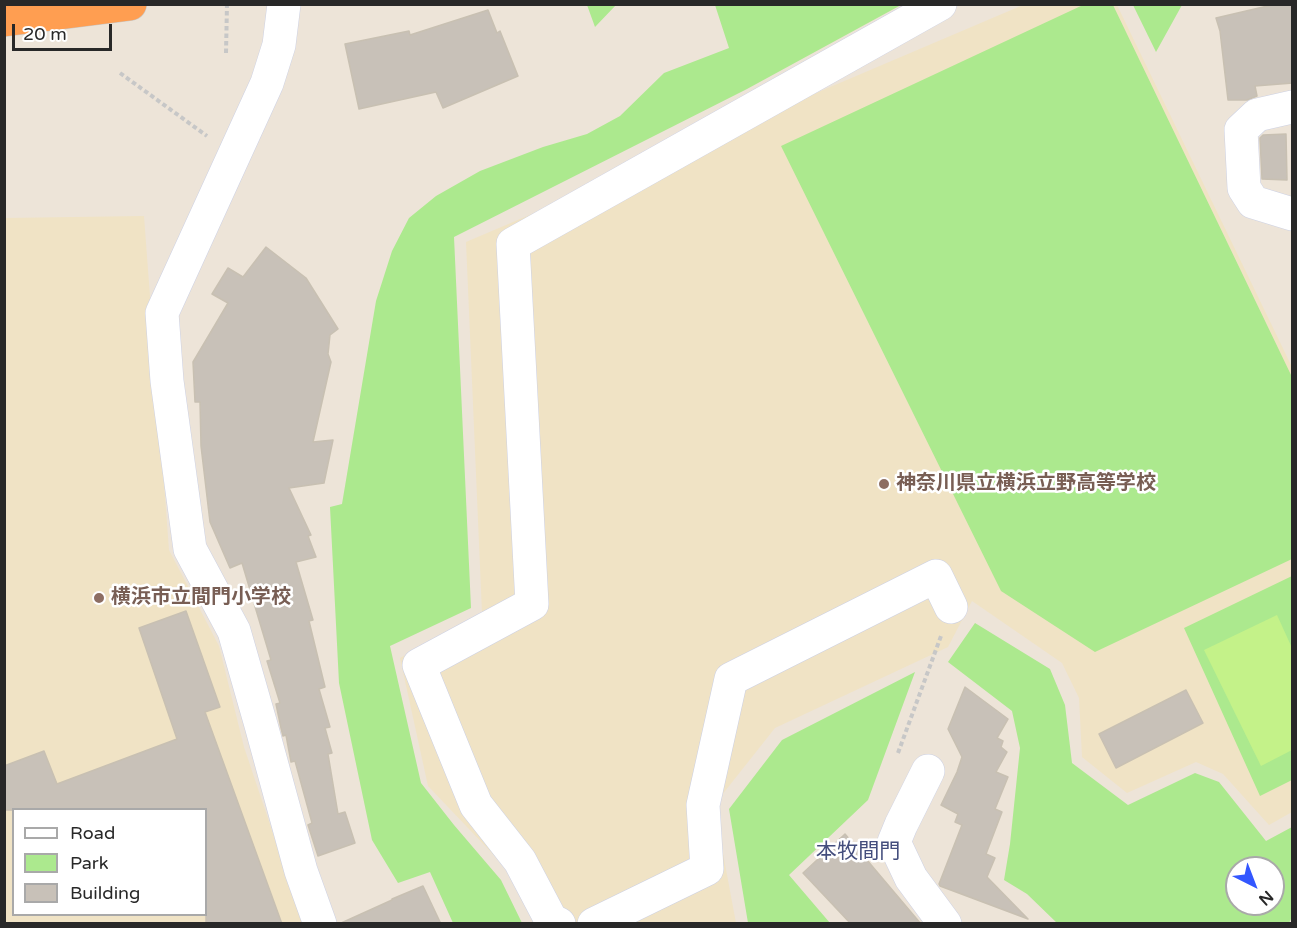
<!DOCTYPE html>
<html>
<head>
<meta charset="utf-8">
<style>
	body { margin:0 }
	#map { position:relative; width:1297px; height:928px; overflow:hidden; background:#ede4d8; font-family:"Varela Round",sans-serif }
	canvas { display:block }
	.frame { position:absolute; inset:0; border:6px solid #282828; pointer-events:none }
	.legend { position:absolute; left:12px; top:808px; width:195px; height:108px; box-sizing:border-box; background:#fff; border:2px solid #a9a9a9; margin:0; padding:8px 10px; list-style:none; font-size:18px; color:#282828 }
	.legend li { display:flex; align-items:center; gap:12px; height:30px }
	.legend b { width:30px; border:2px solid #a9a9a9 }
	.north { position:absolute; left:1225px; top:856px; width:60px; height:60px; box-sizing:border-box; background:#fff; border:2px solid #a9a9a9; border-radius:50%; rotate:138deg; font-size:16px; font-weight:700; line-height:24px; text-align:center; color:#282828 }
	.north::after { content:''; display:block; margin:auto; width:21px; height:27px; background:#3357ff; clip-path:polygon(50% 0,100% 100%,50% 72%,0 100%) }
	.scale { position:absolute; left:12px; top:24px; width:100px; height:27px; box-sizing:border-box; border:3px solid #282828; border-top:0; padding-left:8px; font-size:18px; line-height:21px; white-space:nowrap; color:#282828; -webkit-text-stroke:4px #fff; paint-order:stroke }
</style>
</head>
<body>
<div id="map">
<canvas width="1297" height="928"></canvas>
<div class="frame"></div>
<ul class="legend">
<li><b style="height:8px;background:#fff"></b>Road</li>
<li><b style="height:16px;background:#ace98e"></b>Park</li>
<li><b style="height:16px;background:#c8c1b8"></b>Building</li>
</ul>
<div class="north">N</div>
<div class="scale">20 m</div>
</div>
<script>
const ctx = document.querySelector('canvas').getContext('2d');
ctx.lineJoin = 'round';
function paint(path, color) {
  ctx.fillStyle = color;
  ctx.fill(path, 'evenodd');
}
function strokePath(path, color, width, dash) {
  ctx.strokeStyle = color;
  ctx.lineWidth = width;
  ctx.lineCap = dash ? 'butt' : 'round';
  ctx.setLineDash(dash || []);
  ctx.stroke(path);
}
function write(font, color, halo, rows, align = 'center') {
  ctx.font = font + ' "Varela Round","Noto Sans JP",sans-serif';
  ctx.lineWidth = 5;
  ctx.setLineDash([]);
  ctx.textBaseline = 'middle';
  ctx.strokeStyle = halo;
  ctx.fillStyle = color;
  for (const [text, x, y, turn = 0] of rows) {
    ctx.save();
    ctx.translate(x, y);
    ctx.rotate((+turn || 0) * Math.PI / 180);
    ctx.textAlign = isNaN(turn) ? turn : align;
    if (halo) ctx.strokeText(text, 0, 0);
    ctx.fillText(text, 0, 0);
    ctx.restore();
  }
}
paint(new Path2D(`
	M1023,5H1117L1292,367V812L1269,825L1223,774L1196,762L1127,793L1082,757L1079,698L1062,663L972,601L948,647L775,728L714,805L736,923H535L508,870L428,786L400,658L482,613L466,242Z
	M144,216L169,550L219,646L244,747L303,923H5L4,218ZM14,810H206V914H14Z`), '#f0e3c5');
paint(new Path2D(`
	M587,5V4L619,5H616L595,27Z
	M715,5H901L747,89L454,237L471,608L390,646L421,783L454,825L501,880L522,923H453L430,872L398,883L372,840L339,683L330,507L342,504L376,301L392,251L409,218L436,196L480,171L543,147L587,134L620,116L664,73L729,48Z
	M1083,5H1113L1292,377V559L1095,652L1001,591L781,146Z
	M1133,5H1182L1156,52Z
	M1292,576V780L1260,796L1184,628Z
	M975,623L1050,669L1065,705L1072,763L1128,805L1195,773L1219,782L1266,841L1292,827V917L1289,923H1057L1027,894L1004,880L1010,844L1020,748L1012,711L948,662ZM1237,868H1273V904H1237Z
	M915,672L868,800L789,875L830,923H748L729,809L782,740Z`), '#ace98e');
paint(new Path2D(`
	M1277,615L1292,648V750L1261,766L1204,650Z`), '#c4f289');
const building = new Path2D(`
	M1276,4H1293V83L1255,86L1257,96L1247,100H1228L1220,31L1216,18Z
	M488,10L497,33L500,31L518,76L443,108L436,92L359,109L345,44L409,31L410,35Z
	M1286,134L1287,180L1262,179L1260,138L1263,135Z
	M266,247L306,278L338,329L330,335L328,354L331,362L313,442L333,440L324,483L289,488L311,535L308,536L316,557L296,562L313,620L309,621L325,687L319,689L330,727L325,728L332,753L328,754L338,814L345,812L355,843L318,856L308,825L312,823L295,761L291,762L286,735L283,736L281,728L276,704L280,703L267,661L271,660L242,563L230,568L210,522L201,446L200,402H195L193,362L228,303L212,294L228,268L243,277Z
	M186,611L220,707L205,712L282,924H206V810H4V766L44,751L57,784L177,739L139,628Z
	M965,687L1008,719L997,738L1003,741L1001,747L1007,752L996,772L1008,777L995,809L1002,812L986,854L995,858L987,877L1028,919L940,886L939,884L962,825L955,822L958,814L941,805L957,772L962,757L948,729Z
	M1186,690L1203,723L1116,768L1099,734Z
	M845,834L921,924H851L803,873Z
	M423,886L441,924H339L392,900V899Z`);
paint(building, '#c8c1b8');
strokePath(building, '#c8c0b2', 1.5);
const minor = new Path2D(`
	M284,4L279,45L267,83L162,313L167,381L190,549L234,631L261,725L301,871L320,924
	M1292,107L1257,115L1241,130L1244,188L1253,202L1292,214
	M928,771L901,825L894,842L911,878L945,924
	M559,924L551,920L520,861L476,805L419,665L532,604L513,244L940,4
	M594,924L707,869L703,805L731,679L936,576L951,607`);
const highway = new Path2D(`
	M4,20L130,4`);
strokePath(minor, '#cdd1e3', 34);
strokePath(highway, '#c7c7c7', 34);
strokePath(new Path2D(`
	M226,53L227,4
	M120,73L207,136
	M898,753L941,636`), '#c7c7c7', 4, [4.5, 3]);
strokePath(minor, '#fff', 33);
strokePath(highway, '#ff9e51', 33);
for (const [x, y, r, color] of [
	[884,484,6,"#8d6e63"],
	[99,598,6,"#8d6e63"]
]) {
  const dot = new Path2D();
  dot.arc(x, y, r, 0, 2 * Math.PI);
  ctx.fillStyle = color;
  ctx.fill(dot);
  strokePath(dot, '#fff', 2);
}
write('bold 20px', '#785e54', '#fff', [
	["神奈川県立横浜立野高等学校",896,484],
	["横浜市立間門小学校",111,598]
], 'left');
write('21px', '#444e7d', '#fff', [
	["本牧間門",858,852]
]);
</script>
</body>
</html>
